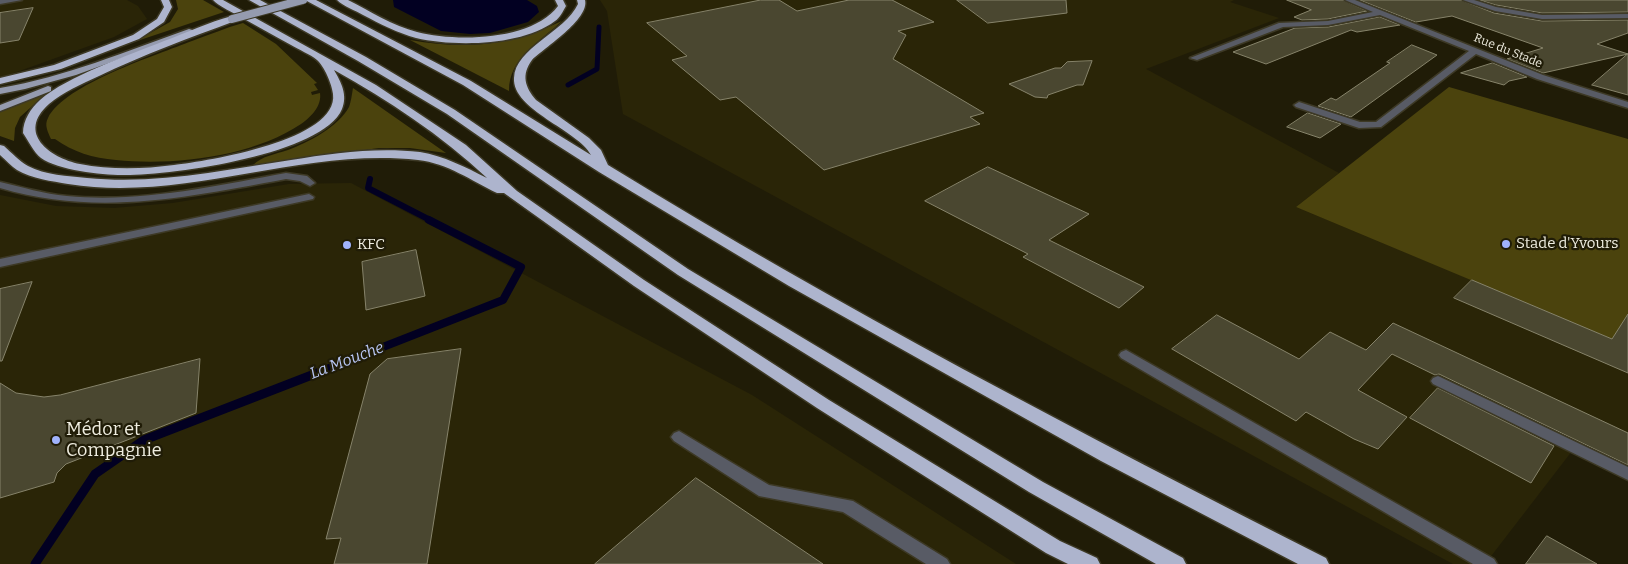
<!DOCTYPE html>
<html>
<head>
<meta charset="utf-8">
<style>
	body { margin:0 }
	canvas { display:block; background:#201c07 }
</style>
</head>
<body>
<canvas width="1628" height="564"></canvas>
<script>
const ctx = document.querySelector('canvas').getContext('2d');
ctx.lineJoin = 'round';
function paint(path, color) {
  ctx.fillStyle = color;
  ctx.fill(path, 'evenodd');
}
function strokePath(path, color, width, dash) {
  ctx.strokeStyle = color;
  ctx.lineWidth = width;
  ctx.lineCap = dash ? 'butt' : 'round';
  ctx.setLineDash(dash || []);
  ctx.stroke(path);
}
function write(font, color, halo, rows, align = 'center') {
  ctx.font = font + ' Bitter,serif';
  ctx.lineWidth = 4.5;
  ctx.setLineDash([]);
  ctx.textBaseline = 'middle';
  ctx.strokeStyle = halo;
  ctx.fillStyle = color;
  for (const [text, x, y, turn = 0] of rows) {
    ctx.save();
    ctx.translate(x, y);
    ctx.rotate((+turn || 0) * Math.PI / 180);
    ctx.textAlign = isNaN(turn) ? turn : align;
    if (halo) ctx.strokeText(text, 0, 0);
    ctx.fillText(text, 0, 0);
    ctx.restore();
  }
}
paint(new Path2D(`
	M0,0H127L138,6L147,19L114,37L0,78Z
	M600,0H1234L1230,2L1279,18L1146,69L1339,173L1296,207L1628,345V478L1572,451L1485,564H1453L623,114L607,11Z
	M351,183L752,395L1016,564H0V195L56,206L114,208L173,203L289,184Z`), '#2a2507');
paint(new Path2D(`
	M176,0H203L224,12L134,42L170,22L178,9Z
	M562,21C540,42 509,57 509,91L410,40C467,50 509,46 562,21Z
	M243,23L276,44L317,83L314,84L318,90L311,92L312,95L320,93C322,106 311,117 301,124C252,157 173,166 116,160C93,158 73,152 55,139H51C48,132 44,125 48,118C65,84 157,55 192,41C209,35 225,28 243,23Z
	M1449,87L1628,139V315L1612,339L1296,207Z
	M353,88L446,153L410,148H379L253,165C262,156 276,154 288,150C309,142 338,127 349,107C351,102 352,94 353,88Z
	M48,92L20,117L15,128L14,141L0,136V112Z`), '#4b430d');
paint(new Path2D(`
	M393,0H527L537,6L539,12L528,22L490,33L470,34L441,31L394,7Z`), '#020022');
strokePath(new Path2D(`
	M568,85L597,69L599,27`), '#020022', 5);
strokePath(new Path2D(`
	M370,179L368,188L432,221`), '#020022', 6);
strokePath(new Path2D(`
	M314,374L503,300L521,267L429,220`), '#020022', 8);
strokePath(new Path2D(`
	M35,564L95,474L144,440L317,373`), '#020022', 9);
const building = new Path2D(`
	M761,0H779L797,11L849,0H892L934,22L898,31L906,35L893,59L984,113L970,117L980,124L824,170L736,97L720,100L672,60L687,56L647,23Z
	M957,0H1066L1067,13L988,23Z
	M1287,0H1343L1367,11L1328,19L1302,20L1294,17L1311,10Z
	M1360,0H1461L1494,13L1542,21L1628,20V33L1597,44L1628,54L1543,73L1507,59L1543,48L1452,16L1416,22Z
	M1480,0H1628V12L1542,13L1496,5Z
	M33,8L19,40L0,43V13Z
	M1380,17L1400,25L1357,32L1351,30L1266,64L1233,52L1295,28L1328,27Z
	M1412,45L1437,55L1351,117L1318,106L1331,98L1336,100L1390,63L1387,62Z
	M1628,54V95L1592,85Z
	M1092,61L1083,85H1077L1048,95L1047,98L1035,97L1009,84L1055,68H1061L1067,62Z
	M1493,63L1527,77L1509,81L1504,85L1461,73Z
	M1308,113L1341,124L1320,138L1287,127Z
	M988,167L1089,214L1049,240L1144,287L1119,308L1023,257L1028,254L925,201Z
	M416,250L425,296L366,310L362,262Z
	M1472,280L1612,339L1628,314V373L1454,298Z
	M32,282L2,361H0V289Z
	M1217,315L1299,359L1330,332L1366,350L1393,323L1628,433V465L1439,374L1435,375L1392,354L1358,390L1407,417L1378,449L1354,439L1306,412L1296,421L1172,349Z
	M461,349L427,564H334L341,538L326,539L370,374L387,359Z
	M200,359L196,413L66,464L57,473L54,482L0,498V383L16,393L44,397L60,395Z
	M1438,388L1554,446L1531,483L1410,418Z
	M696,478L823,564H595Z
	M1547,536L1597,564H1526Z`);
paint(building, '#4a4730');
strokePath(building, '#86836a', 1);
const minor = new Path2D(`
	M0,0H22L0,4Z
	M1345,0H1355L1543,75L1628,102V108L1537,79L1476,54L1381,127L1359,128L1296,107L1294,105L1299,102L1360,122H1376L1469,51L1380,15L1328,25L1283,27L1197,60L1190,58L1279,23L1328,21L1373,12Z
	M1463,0H1474L1496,7L1542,15L1628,14V18L1542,19L1495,11Z
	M286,173L307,176L315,183L310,186L300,181L286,179C188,197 98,217 0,188V182C22,187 44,194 67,196C140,203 215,186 286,173Z
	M309,194L314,197L313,199L0,267V259Z
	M1126,350L1494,559L1497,564H1473L1121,358L1119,355L1121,352Z
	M1438,376L1628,467V480L1433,384L1431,381L1433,378Z
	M679,431L769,485L853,501L947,559L950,564H926L843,512L759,496L674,441L671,437L674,433Z`);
const major = new Path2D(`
	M189,29L196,31L76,75L25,89L0,94V88C66,77 126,51 189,29Z
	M48,86L51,87V91L0,111V105Z`);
const highway = new Path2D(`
	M161,0H169L172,7L164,22L139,39L61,69L0,84V78L54,65L133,35L157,19L164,7Z
	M213,0H223L376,85L466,145L517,191L644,280L829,400L1060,541L1097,558L1100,564H1068L1046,553L817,408L634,286L504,193H497C472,181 447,163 418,160C300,147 186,203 68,184C52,181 32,179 17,170C11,166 6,160 0,155V145L4,146C12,153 19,161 28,166C45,175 68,176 87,178C156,185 224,170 291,160C333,153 377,147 420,152C444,156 465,167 487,178C441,135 388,100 334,70C341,82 348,95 342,109C323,155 168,176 122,175C101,175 58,170 41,158C34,153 28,140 23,133C23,120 31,108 40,100C67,76 130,55 164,41C186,33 209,22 232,16L235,17V21C189,38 143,55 99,76C82,84 63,92 49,104C16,133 50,158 80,164C110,170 144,169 174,165C208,161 339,140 333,94C332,84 324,66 317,60C310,54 299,50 291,45C272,35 254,24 235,14C228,10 219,6 213,0Z
	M249,0H260L366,57L455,110L688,269L1043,482L1183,558L1186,564H1156L1029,492L678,275L447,114L358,61Z
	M305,0H316L471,81L591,155C578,130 512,110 514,78C515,48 565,32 578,4L577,0H585C590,19 544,48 532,60C521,75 525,87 536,100L589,138L601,150L608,165C840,308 1082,434 1326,558L1329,564H1298L1101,461L789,286L599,172L463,85Z
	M337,0H348C370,11 393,26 417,32C456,42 532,41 558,6L555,0H563L566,6C563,11 560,18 555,21C522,46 455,47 416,38C398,33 380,24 363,15C355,10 344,7 337,0Z`);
strokePath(minor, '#3d3925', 3);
strokePath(major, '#3d3925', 3);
strokePath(highway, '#3d3925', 3);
paint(minor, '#585b65');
paint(major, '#959baf');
paint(highway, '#adb4cd');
const majorBridge = new Path2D(`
	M232,19L303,0`);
strokePath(majorBridge, '#3d3925', 10, []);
strokePath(majorBridge, '#959baf', 8);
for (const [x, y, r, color] of [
	[1506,244,5,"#a0b3fd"],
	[347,245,5,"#a0b3fd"],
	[56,440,5,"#a0b3fd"]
]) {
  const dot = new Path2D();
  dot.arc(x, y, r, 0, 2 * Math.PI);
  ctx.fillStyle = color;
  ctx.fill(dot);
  strokePath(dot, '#201c07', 2);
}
write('12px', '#efede0', '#201c07', [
	["Rue du Stade",1508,51,22]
]);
write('15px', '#efede0', '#201c07', [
	["Stade d'Yvours",1516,244],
	["KFC",357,245]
], 'left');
write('italic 16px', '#b8c6f3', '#201c07', [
	["La Mouche",347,361,-21]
]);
write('18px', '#efede0', '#201c07', [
	["Médor et",66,430],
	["Compagnie",66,451]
], 'left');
</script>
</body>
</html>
